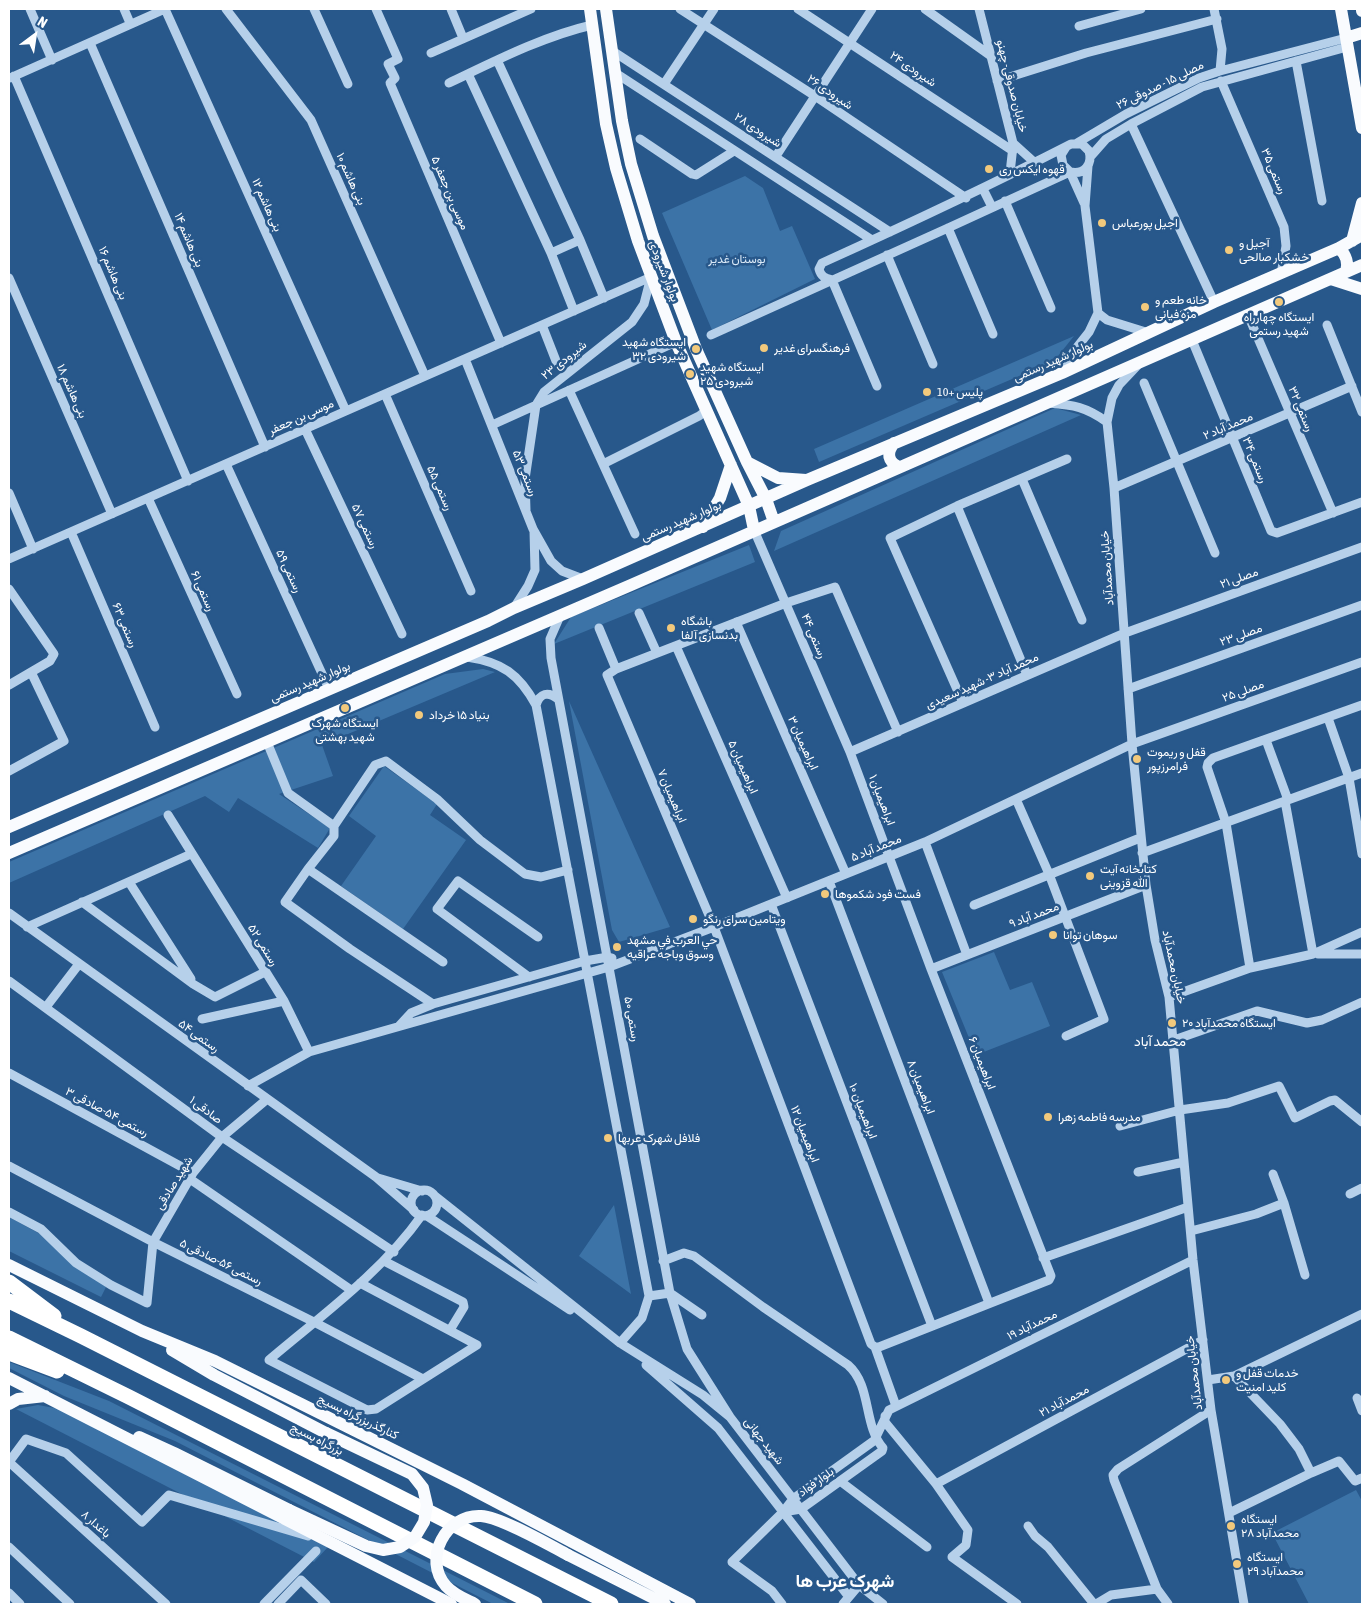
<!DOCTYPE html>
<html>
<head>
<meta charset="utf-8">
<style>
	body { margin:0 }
	#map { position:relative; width:1371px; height:1613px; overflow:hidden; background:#28588b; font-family:"Asap Condensed",sans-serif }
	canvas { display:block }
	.frame { position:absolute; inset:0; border:10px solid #fff; pointer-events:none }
	.north { position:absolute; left:10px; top:10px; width:50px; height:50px; -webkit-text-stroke:4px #28588b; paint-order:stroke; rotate:31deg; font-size:14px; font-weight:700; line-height:20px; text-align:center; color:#fff }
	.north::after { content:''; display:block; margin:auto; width:18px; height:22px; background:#fff; clip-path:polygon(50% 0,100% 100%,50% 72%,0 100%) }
</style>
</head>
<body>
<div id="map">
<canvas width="1371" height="1613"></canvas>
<div class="frame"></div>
<div class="north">N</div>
</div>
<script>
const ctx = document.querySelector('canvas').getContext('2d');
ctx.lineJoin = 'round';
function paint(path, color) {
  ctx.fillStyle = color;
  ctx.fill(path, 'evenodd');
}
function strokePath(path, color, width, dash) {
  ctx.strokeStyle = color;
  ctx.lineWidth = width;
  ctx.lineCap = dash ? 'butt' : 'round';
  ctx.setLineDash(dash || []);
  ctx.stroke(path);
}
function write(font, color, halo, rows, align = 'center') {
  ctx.font = font + ' "Asap Condensed",Vazirmatn,sans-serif';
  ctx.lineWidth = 5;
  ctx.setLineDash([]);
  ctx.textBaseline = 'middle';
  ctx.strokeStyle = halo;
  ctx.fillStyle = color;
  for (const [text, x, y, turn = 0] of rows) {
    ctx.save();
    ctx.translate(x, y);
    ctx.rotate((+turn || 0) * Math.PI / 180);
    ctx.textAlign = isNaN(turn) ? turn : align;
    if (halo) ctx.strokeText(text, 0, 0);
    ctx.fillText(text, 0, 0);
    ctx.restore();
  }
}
paint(new Path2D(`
	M745,176L763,188L780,231L792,226L815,279L712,330L662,213Z
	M1074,336L1054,361L819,462L814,449Z
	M1055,408L1081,415L774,551L781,531Z
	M749,545L755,562L554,644L571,617Z
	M483,669L495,672L322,745L333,776L279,794L330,828L318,848L238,798L229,812L205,796L9,883V862L445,674Z
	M569,701L670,927L619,942L612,930Z
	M384,766L437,804L430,815L466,840L403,929L341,886L376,836L349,816Z
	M994,952L1010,990L1032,982L1050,1026L976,1055L942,972Z
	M614,1205L631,1294L579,1256Z
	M9,1217L40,1234L106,1287L101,1297L9,1251Z
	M9,1362L109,1401L510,1604H493L175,1441L64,1396L9,1368Z
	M38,1405L60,1409L328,1547L314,1562L16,1409Z
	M1356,1490L1362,1501V1604H1309L1272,1533Z`), '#3c73a7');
strokePath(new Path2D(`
	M30,9L52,60
	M124,9L130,23
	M165,9L346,411
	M226,9L311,120L425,376
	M314,9L348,84
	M376,9L398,59L388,64L395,78L390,83L501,343
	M451,9L463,38
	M680,9L815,96L966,198
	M798,9L1013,151
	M925,9L991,56
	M979,9L1013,143L1034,162
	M1214,9L1222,49L1220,71
	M1079,26L1141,9
	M90,43L265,447
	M611,50L890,232
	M431,53L531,9
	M497,60L580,240L604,298
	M1296,61L1322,201
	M614,72L872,240
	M468,74L551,253L574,311
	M14,76L188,481
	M10,78L165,9
	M997,81L1086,53L1217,19
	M1221,81L1284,227L1286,246L1281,274
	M449,83C495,61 544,36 592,25
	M664,84L714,9
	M1131,124L1214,302
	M640,139L692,174L696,175L734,151
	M1077,143L1126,114L1199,78L1220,71L1346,38
	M1066,147L1061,155L1063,165L1070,172L1084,203
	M776,156L872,9
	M1091,156L1106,139L1131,124L1202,87L1347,47
	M1088,166L1085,206L1098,313
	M1010,173L1013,146
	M983,189L992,207
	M1005,201L1051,308
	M948,228L993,334
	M551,253L580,240
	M887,255L933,364
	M9,278L112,514
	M832,280L877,386
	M1248,315L1333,513
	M542,325L558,366
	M1327,325L1362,412
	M711,335L948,228L1070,172C1084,175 1093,165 1089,151L1082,144H1071C989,186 906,225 822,263L819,269C821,277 825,278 832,280
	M1192,340L1271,531L1277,533L1362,502
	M465,359L533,529L551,561L562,571L583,579
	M1137,366L1119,385L1112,398L1107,422L1114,488L1132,744L1146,885L1155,940L1169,997L1193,1260L1211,1410L1244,1604
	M1062,373L1074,351L1089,332L1098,313L1107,320L1149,333
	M1144,383L1215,553
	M569,390L635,534
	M385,394L471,591
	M1049,403C1074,405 1086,407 1107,422
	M492,425L676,342
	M305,429L402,634
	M226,464L329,689
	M603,464L699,416L707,410
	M1022,479L1082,620
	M1114,488L1352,386
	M9,493L33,549
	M148,498L237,694
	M957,506L1027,675
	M526,510L525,479L536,405L544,392L632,322L644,304L651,277
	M754,530L850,752L931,969L1051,1276L1049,1280L879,1347H875
	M71,532L155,727
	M9,559L651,277
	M9,589L54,654L50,661L9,685
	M514,608L528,586L535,570L534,531
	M639,613L657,653
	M560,616L550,639L551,658L670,1293L687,1349L730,1417
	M736,622L846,874
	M599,628L616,669
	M676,646L787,898
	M467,657C502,662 519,674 536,705L649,1296L642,1318L620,1343
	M1128,689L1362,605
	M963,703L890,538L957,506L1067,459
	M536,705C540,693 548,691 558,699
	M1328,718L1349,778L1362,854
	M1266,740L1288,800
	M267,742L288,793L334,826L375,765L386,761L437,799L480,840L525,874L541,877L568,870
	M850,752L1125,633L1362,547
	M9,771L64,741L31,672
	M1016,799L1049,874L1104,1019L1066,1036
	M1285,801L1313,954
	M168,815L284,1001L309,1052
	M334,826V836L308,869L285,902L350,949L433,1004
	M925,842L967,955
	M1142,853L1362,773
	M308,869L443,962
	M829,881L989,1303
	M129,882L191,979
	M82,902L193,984L215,997L265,972
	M771,904L932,1326
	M974,905L1140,838
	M9,913L376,1177L414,1210
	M27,927L191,854
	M1318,954H1362
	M1250,968L1226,823L1207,767L1208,763L1213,758L1362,705
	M931,969L1146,885
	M529,977L437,909L458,881L538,937
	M9,981L222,1137L394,1252
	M1169,997L1250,968L1313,954L1362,932
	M46,1007L79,964
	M202,1019L284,1001
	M399,1026L411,1013L433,1004L585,961L608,957L612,958
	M1174,1040L1257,1011L1307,1023L1322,1020L1362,1002
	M9,1073L193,1173
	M248,1086L309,1052L609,967L714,927L925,842L1132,744L1362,662
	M1120,1126L1180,1110L1228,1103L1279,1086L1295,1118L1330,1101L1335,1100L1362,1122
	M9,1166L153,1242L314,1322L423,1379
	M1138,1172L1184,1162
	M1273,1174L1284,1203L1305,1275
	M378,1178L422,1191
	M190,1179L351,1290
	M411 1203a13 13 0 1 1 26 0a13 13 0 1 1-26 0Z
	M1350,1194L1362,1188
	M435,1196L620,1343L703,1395L730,1417L859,1585L883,1604
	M9,1212L41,1229L76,1263L111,1285L147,1303L153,1242L193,1173L222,1137L266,1100
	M427,1216L570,1310
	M1191,1231L1256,1214L1284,1203
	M1043,1258L1188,1207
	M384,1261L463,1302L464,1307L450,1330
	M663,1261L684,1253L694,1256L763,1307L848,1365C872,1386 863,1425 883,1448L882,1451L801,1509L783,1512
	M360,1283L477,1345L376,1409L367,1410L269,1360C322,1315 381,1273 422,1215
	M649,1296L670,1293L702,1315
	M646,1365L718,1428L849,1597
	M1234,1376L1280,1424L1299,1449L1311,1473
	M1208,1380L1234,1376L1362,1314
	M1357,1398L1362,1411
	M896,1406L875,1347L871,1344L714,927L607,675L616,669L786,603L835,587L898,732
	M885,1416V1422L936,1484L968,1530L966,1545L952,1557L1017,1604
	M875,1439L889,1410L1193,1260
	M9,1462L26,1439L66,1453L142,1522L169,1495L308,1536
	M9,1462L166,1604
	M840,1481L927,1547
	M936,1484L1203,1340
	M1229,1513L1311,1473L1339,1461L1355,1481L1362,1478
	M1028,1526L1035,1536L1048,1547L1094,1604H1096L1111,1595L1157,1589
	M9,1547L70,1604
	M9,1593L20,1604
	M264,1604L316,1551
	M278,1604L301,1580L326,1604
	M782,1604L772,1591L732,1562L783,1512L793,1499L875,1440
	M843,1604L859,1585
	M1168,1604L1157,1589L1114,1480L1113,1475L1118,1469L1211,1410`), '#b6d0ea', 9);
strokePath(new Path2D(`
	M590,9L606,124L616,168L638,241L676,342L749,506L754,530
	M606,9L622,121L631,164L653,236L696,349L747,462L766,499L774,522
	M1341,9L1362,128
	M1362,9V11
	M1346,38L1362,33
	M1352,241L1362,203
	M1339,248C1346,255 1349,262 1346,272
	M1331,279L1362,289
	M894,443C886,453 888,462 899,467
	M747,462L778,478L806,480
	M703,527L720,498L731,465
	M9,827L488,621L514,608L583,579L807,480L1062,373L1214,302L1339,248L1362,235
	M9,853L631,585L1362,265
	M9,1265L142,1331L215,1361L462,1484L690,1604
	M172,1350L214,1375L326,1433
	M9,1378L451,1604
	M9,1404L18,1399L45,1396
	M139,1437L174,1453L289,1510
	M568,1555L665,1604`), '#f9fbfe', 12);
strokePath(new Path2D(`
	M9,1282L54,1316
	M9,1301L81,1336L611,1604
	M9,1338L129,1397L535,1604
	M9,1353L57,1371`), '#fff', 15);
strokePath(new Path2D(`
	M289,1510L366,1546L383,1550L400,1547L415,1537L424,1522L427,1505L423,1488L412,1474L326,1433
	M475,1604C465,1599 454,1595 446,1586C422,1559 446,1514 481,1516C501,1517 549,1545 568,1555`), '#f9fbfe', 12);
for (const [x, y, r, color] of [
	[989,169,5,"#f2c97c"],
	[1102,223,5,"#f2c97c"],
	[1229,250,5,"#f2c97c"],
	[1279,302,5,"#f2c97c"],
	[1145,307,5,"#f2c97c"],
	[764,348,5,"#f2c97c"],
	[696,349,5,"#f2c97c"],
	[690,374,5,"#f2c97c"],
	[927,392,5,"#f2c97c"],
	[671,628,5,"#f2c97c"],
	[345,708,5,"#f2c97c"],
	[419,715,5,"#f2c97c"],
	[1137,759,5,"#f2c97c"],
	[1090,876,5,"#f2c97c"],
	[825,894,5,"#f2c97c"],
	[693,919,5,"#f2c97c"],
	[1053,935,5,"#f2c97c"],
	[617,947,5,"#f2c97c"],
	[1172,1023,5,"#f2c97c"],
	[1048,1117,5,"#f2c97c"],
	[608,1138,5,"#f2c97c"],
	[1226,1380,5,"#f2c97c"],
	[1231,1526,5,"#f2c97c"],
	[1237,1564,5,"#f2c97c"]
]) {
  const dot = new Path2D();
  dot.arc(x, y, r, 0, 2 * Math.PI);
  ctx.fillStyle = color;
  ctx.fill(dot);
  strokePath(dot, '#28588b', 2);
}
write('12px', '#fff', '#28588b', [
	["شیرودی ۲۴",913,69,34],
	["مصلی ۱۵ - صدوقی ۲۶",1160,85,-26],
	["خیابان صدوقی- چهنو",1012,86,76],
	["شیرودی ۲۶",830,92,34],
	["شیرودی ۲۸",758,130,33],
	["رستمی ۳۵",1274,171,67],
	["بنی هاشم ۱۰",351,179,66],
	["موسی بن جعفر ۵",450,193,67],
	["بنی هاشم ۱۲",267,205,66],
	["بنی هاشم ۱۴",189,240,67],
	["بولوار شیرودی",664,271,69],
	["بنی هاشم ۱۶",113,273,67],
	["شیرودی ۲۳",564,360,-39],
	["بولوار شهید رستمی",1053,361,-24],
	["بنی هاشم ۱۸",72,391,66],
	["رستمی ۳۲",1301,409,67],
	["موسی بن جعفر",301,417,-24],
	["محمد آباد ۲",1228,426,-23],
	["رستمی ۳۴",1255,460,68],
	["رستمی ۵۳",525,473,68],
	["رستمی ۵۵",440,488,66],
	["بولوار شهید رستمی",681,521,-23],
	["رستمی ۵۷",365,526,65],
	["خیابان محمدآباد",1107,568,-94],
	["رستمی ۵۹",289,571,65],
	["مصلی ۲۱",1239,578,-20],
	["رستمی ۶۱",203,591,66],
	["رستمی ۶۳",125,625,67],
	["مصلی ۲۳",1241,635,-20],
	["رستمی ۴۴",814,636,67],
	["محمد آباد ۳- شهید سعیدی",982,681,-24],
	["بولوار شهید رستمی",310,682,-23],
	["مصلی ۲۵",1243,691,-20],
	["ابراهیمیان ۳",803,743,66],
	["ابراهیمیان ۵",743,767,66],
	["ابراهیمیان ۷",672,796,67],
	["ابراهیمیان ۱",882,800,69],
	["محمد آباد ۵",876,848,-22],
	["محمد آباد ۹",1034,915,-21],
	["رستمی ۵۲",263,945,58],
	["خیابان محمدآباد",1174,967,78],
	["رستمی ۵۰",632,1019,80],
	["رستمی ۵۴",199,1036,36],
	["ابراهیمیان ۶",982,1063,69],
	["ابراهیمیان ۸",921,1087,69],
	["صادقی ۱",206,1110,37],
	["ابراهیمیان ۱۰",863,1111,69],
	["رستمی ۵۴-صادقی ۳",107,1112,28],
	["ابراهیمیان ۱۲",805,1134,69],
	["شهید صادقی",174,1183,-58],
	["رستمی ۵۶-صادقی ۵",221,1262,26],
	["محمدآباد ۱۹",1032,1325,-26],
	["خیابان محمدآباد",1194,1373,-97],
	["محمدآباد ۲۱",1064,1401,-28],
	["کنارگذربزرگراه بسیج",358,1417,26],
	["بزرگراه بسیج",317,1439,27],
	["شهید جهانی",764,1441,52],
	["بلوار فواد",816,1482,-36],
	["باغدار ۸",96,1524,42]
]);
write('12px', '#fff', '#28588b', [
	["قهوه ایکس ری",999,169],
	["اجیل پورعباس",1112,223],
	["آجیل و",1239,243],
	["خشکبار صالحی",1239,257],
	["خانه طعم و",1155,300],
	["مزه فیانی",1155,314],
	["ایستگاه چهارراه",1279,317,"center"],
	["شهید رستمی",1279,331,"center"],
	["ایستگاه شهید",686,342,"right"],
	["شیرودی ۳۲",686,356,"right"],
	["فرهنگسرای غدیر",774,348],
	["ایستگاه شهید",700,367],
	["شیرودی ۲۵",700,381],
	["پلیس +10",937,392],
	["باشگاه",681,621],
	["بدنسازی آلفا",681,635],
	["بنیاد ۱۵ خرداد",429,715],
	["ایستگاه شهرک",345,723,"center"],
	["شهید بهشتی",345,737,"center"],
	["قفل و ریموت",1147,752],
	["فرامرزپور",1147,766],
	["کتابخانه آیت",1100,869],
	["الله قزوینی",1100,883],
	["فست فود شکموها",835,894],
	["ویتامین سرای رنگو",703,919],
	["سوهان توانا",1063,935],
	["حي العرب في مشهد",627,940],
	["وسوق وباجه عراقيه",627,954],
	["ایستگاه محمدآباد ۲۰",1182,1023],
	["مدرسه فاطمه زهرا",1058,1117],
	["فلافل شهرک عربها",618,1138],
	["خدمات قفل و",1236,1373],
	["کلید امنیت",1236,1387],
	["ایستگاه",1241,1519],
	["محمدآباد ۲۸",1241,1533],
	["ایستگاه",1247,1557],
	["محمدآباد ۲۹",1247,1571]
], 'left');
write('12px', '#dae9f7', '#28588b', [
	["بوستان غدیر",737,259]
]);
write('14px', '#fff', '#28588b', [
	["محمد آباد",1160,1042]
]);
write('bold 18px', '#fff', '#28588b', [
	["شهرک عرب ها",845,1581]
]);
</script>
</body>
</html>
